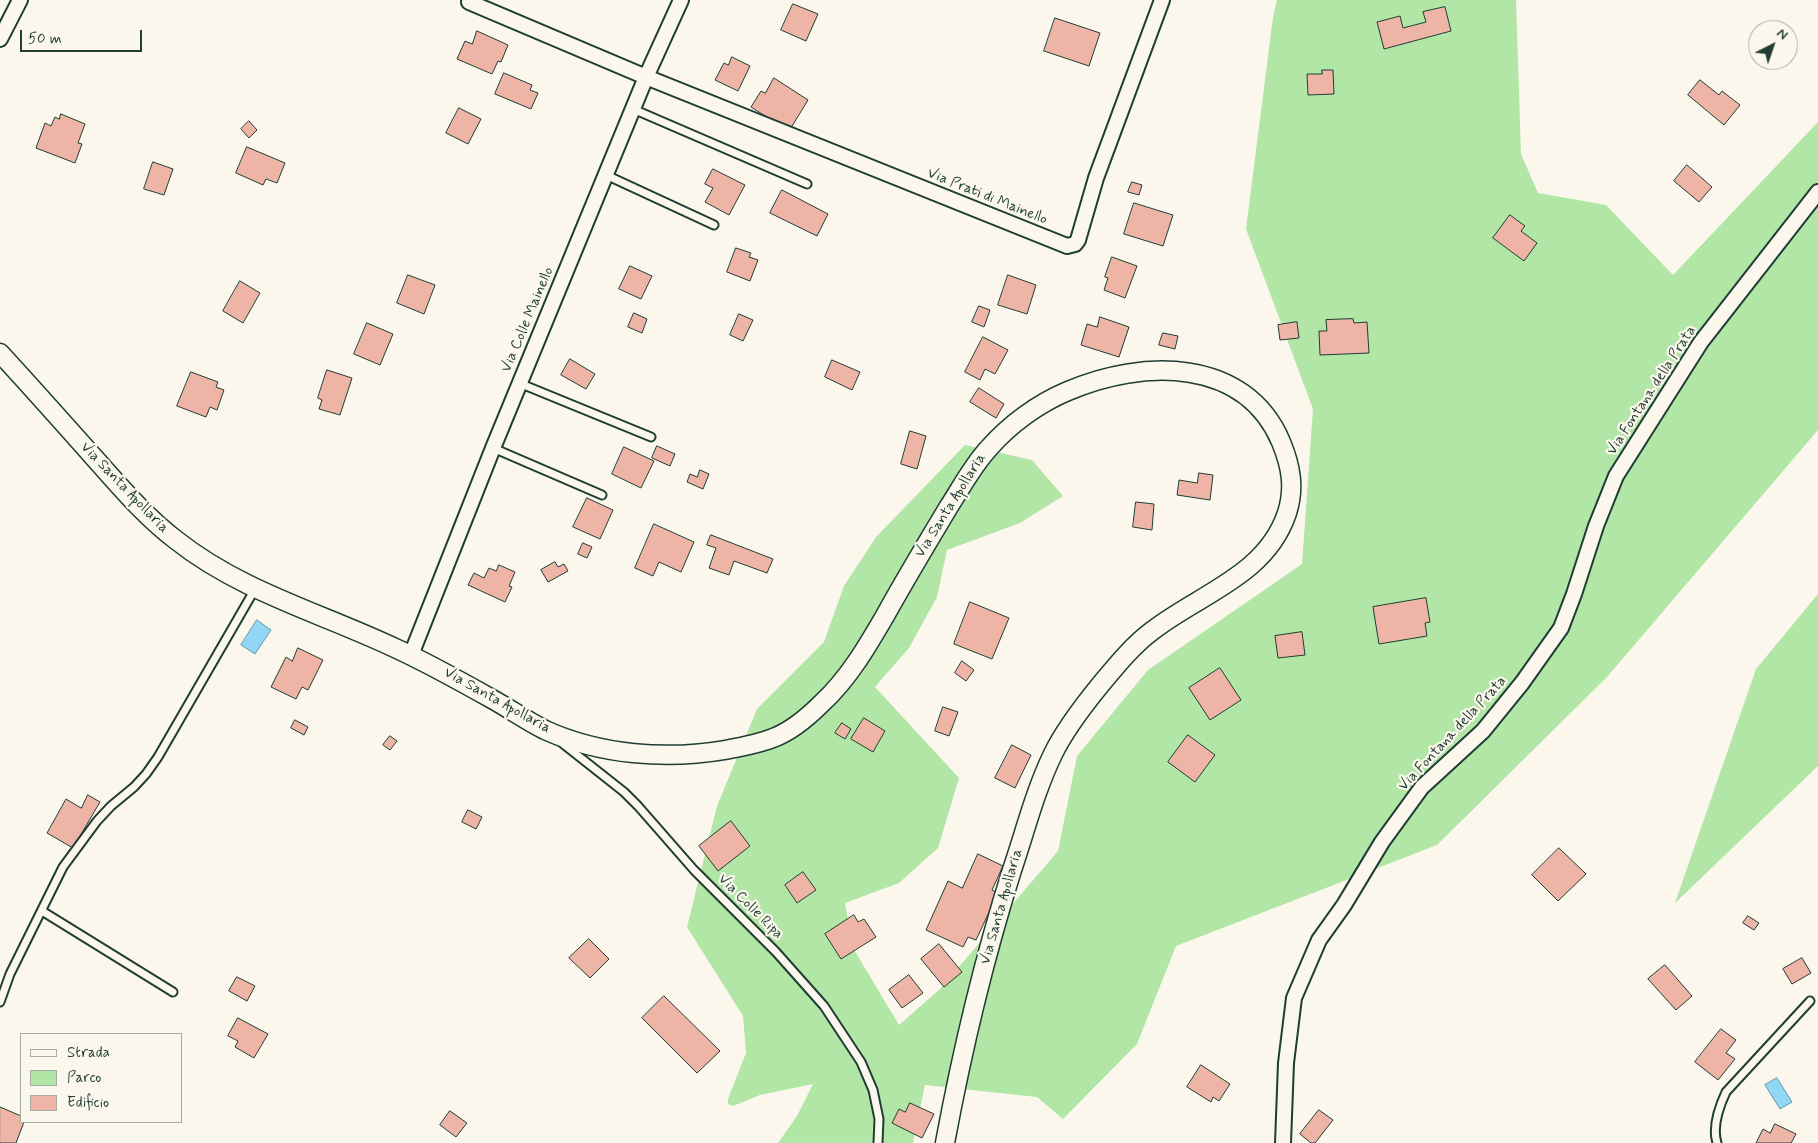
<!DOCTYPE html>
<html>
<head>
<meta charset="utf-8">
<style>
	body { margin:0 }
	#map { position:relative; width:1818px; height:1143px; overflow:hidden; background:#fbf7ec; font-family:Mynerve,sans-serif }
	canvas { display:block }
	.legend { position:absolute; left:20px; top:1033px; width:162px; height:90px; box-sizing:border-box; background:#fbf7ec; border:1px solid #a3ada2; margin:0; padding:6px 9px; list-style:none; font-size:15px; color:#1f3d34 }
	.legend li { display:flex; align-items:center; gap:10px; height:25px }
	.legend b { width:25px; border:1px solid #a3ada2 }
	.north { position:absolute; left:1748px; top:20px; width:50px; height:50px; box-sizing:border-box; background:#fbf7ec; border:1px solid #a3ada2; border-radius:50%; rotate:41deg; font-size:14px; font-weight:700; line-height:20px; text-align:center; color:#1f3d34 }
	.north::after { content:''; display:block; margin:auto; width:18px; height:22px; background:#1f3d34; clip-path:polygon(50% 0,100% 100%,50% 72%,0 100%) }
	.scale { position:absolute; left:20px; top:30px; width:122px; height:22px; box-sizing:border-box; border:2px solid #1f3d34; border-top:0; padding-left:6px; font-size:15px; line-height:18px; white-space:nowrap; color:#1f3d34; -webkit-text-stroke:4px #fbf7ec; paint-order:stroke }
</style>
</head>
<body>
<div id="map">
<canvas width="1818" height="1143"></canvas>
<ul class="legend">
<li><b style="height:6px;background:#fbf7ec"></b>Strada</li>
<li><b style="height:14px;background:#b2e6a7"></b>Parco</li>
<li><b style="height:14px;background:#eeb5a7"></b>Edificio</li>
</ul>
<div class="north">N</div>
<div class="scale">50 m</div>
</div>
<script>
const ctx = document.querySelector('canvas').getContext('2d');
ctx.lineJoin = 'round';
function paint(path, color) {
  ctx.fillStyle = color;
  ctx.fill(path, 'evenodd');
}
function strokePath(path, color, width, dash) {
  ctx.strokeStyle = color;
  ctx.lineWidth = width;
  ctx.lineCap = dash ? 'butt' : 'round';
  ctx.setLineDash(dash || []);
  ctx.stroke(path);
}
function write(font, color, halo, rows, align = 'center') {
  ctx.font = font + ' Mynerve,sans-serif';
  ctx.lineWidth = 4.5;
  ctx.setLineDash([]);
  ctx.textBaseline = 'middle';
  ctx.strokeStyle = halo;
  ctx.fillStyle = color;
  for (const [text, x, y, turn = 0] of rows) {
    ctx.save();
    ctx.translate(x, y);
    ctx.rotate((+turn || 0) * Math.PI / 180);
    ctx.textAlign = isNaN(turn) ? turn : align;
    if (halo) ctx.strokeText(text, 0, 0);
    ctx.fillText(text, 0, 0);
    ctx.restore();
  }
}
paint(new Path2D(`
	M1277,0H1516L1521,154L1538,193L1606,205L1673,275L1818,122V430L1607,677L1437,845L1176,946L1137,1044L1063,1119L1037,1097L925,1085L913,1143H778L797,1116L813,1084L760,1095L733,1106L728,1104V1099L746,1053L743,1016L687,927L717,806L757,709L824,642L844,586L876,537L965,445L1032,460L1063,496L1020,523L947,550L937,597L909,648L875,687L959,778L938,848L899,883L845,903L853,948L899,1025L940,989L1058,851L1077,756L1148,670L1302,564L1313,409L1246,229L1273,17Z
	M1818,594V766L1675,903L1756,669Z`), '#b2e6a7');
const water = new Path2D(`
	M257,620L271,630L255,654L241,645Z
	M1777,1078L1792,1102L1780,1109L1765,1085Z`);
paint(water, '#91d7f3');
strokePath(water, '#6399a7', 1);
const building = new Path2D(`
	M793,4L818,14L806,41L781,30Z
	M1445,7L1451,31L1384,49L1377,22L1400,16L1403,28L1426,22L1423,12Z
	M1055,18L1100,33L1089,66L1044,51Z
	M477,31L508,45L501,62L498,61L492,74L457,59L465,41L472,44Z
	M732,57L750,66L738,91L715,80L724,63L728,65Z
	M1322,70H1333L1334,94L1308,95L1307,74H1322Z
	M504,73L532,85L530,90L538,93L531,109L495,94Z
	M774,78L808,100L789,131L751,107L761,91L765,93Z
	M1700,80L1719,95L1722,91L1740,105L1724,125L1688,95Z
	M459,108L481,119L468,144L446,133Z
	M61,114L85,124L78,143L82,144L75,163L36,148L45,123L51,126L55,117L59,119Z
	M249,121L257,130L249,138L241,129Z
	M247,147L285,163L277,183L266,179L263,185L236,173Z
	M153,162L173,169L164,195L144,189Z
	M1687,165L1712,187L1699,202L1674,181Z
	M713,169L745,185L729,215L705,202L713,188L705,184Z
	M1132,182L1142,185L1139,195L1128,192Z
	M782,190L828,214L817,236L770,213Z
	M1134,203L1173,215L1163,246L1124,234Z
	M1510,215L1525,226L1521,231L1537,243L1524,261L1493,238Z
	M736,248L751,253L749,257L758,260L750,281L727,272Z
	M1112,257L1137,266L1125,298L1104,290L1108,278L1105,277Z
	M630,266L652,276L641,299L619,289Z
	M408,275L435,285L424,314L397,303Z
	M1008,275L1036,285L1027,314L998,305Z
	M240,281L260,293L243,323L223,311Z
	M979,306L990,310L984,327L972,322Z
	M634,313L647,319L642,333L628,327Z
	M739,314L753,320L743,341L730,335Z
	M1100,317L1129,327L1119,357L1081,345L1087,324L1097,327Z
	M1353,319L1354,323L1367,322L1369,353L1320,355L1319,331H1327L1326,320Z
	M1297,322L1299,338L1280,340L1278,325Z
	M367,323L393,334L380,365L354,354Z
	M1163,333L1178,336L1175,349L1159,345Z
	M983,337L1008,350L995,374L985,369L980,380L965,372Z
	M570,359L595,374L586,389L561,375Z
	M832,360L860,372L852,390L825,377Z
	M327,370L352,378L340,415L319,409L322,400L318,398Z
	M191,372L218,382L216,387L224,390L217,410L210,407L206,417L177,406Z
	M979,388L1004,404L996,418L970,402Z
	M910,431L926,436L917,469L901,464Z
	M657,446L675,454L670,466L652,458Z
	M624,447L654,461L641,488L612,474Z
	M700,470L709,474L703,489L687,482L690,474L697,477Z
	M1199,473L1213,475L1210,500L1177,495L1179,480L1197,483Z
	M587,498L613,510L600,539L573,527Z
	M1136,502L1154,504L1152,530L1133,527Z
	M654,524L694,542L681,572L659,562L653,576L635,568Z
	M711,535L773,559L767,573L734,561L729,575L709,568L716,548L707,545Z
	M583,543L592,547L587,558L578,554Z
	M555,562L558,567L564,564L568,571L548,582L541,570Z
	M499,565L515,572L509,586L512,587L505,602L468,585L474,573L484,578L489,568L496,571Z
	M1426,598L1430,622L1425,623L1427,636L1379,644L1373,607Z
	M970,602L1009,618L992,659L954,644Z
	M1302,632L1305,655L1278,658L1275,636Z
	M298,648L323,660L308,690L302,687L296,699L271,687L286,657L292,661Z
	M962,661L974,670L966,681L955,673Z
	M1220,668L1241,700L1210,720L1189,688Z
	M943,707L958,712L949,736L935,731Z
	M864,718L885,731L873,752L851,739Z
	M295,720L308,727L304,735L291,728Z
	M842,723L851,729L845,739L835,733Z
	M1188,735L1215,755L1195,782L1168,762Z
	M390,736L397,741L390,750L383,745Z
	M1012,745L1031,755L1015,788L995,778Z
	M88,795L100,802L73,848L47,833L66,799L81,808Z
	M468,810L482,817L476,829L462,822Z
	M731,821L750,846L718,871L699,846Z
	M1559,848L1586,874L1558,901L1532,875Z
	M978,854L1003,866L992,890L998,893L976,940L968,937L963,947L926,930L948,881L962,888Z
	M803,872L816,890L797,903L785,885Z
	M854,915L858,922L864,919L876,937L841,959L825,934Z
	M1748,916L1759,923L1754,930L1743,923Z
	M589,939L609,959L590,978L569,958Z
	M939,944L962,972L944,987L921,959Z
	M1802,958L1811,973L1792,984L1783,969Z
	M1665,965L1692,996L1676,1010L1648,979Z
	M909,975L923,993L902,1008L889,990Z
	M237,977L255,986L247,1001L229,991Z
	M664,996L720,1051L697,1073L642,1018Z
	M238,1018L268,1034L254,1058L235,1047L238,1041L228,1036Z
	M1721,1029L1736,1040L1726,1053L1735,1059L1718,1080L1695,1062Z
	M1201,1065L1230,1084L1219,1101L1213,1097L1211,1102L1187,1087Z
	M910,1103L934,1114L922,1138L892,1123L899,1109L905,1112Z
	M0,1107L21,1116V1122H24L16,1143H0Z
	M1319,1110L1333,1120L1315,1143H1311L1300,1134Z
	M450,1111L467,1123L456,1137L440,1125Z
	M1775,1124L1796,1134L1791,1143H1756L1763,1129L1770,1133Z`);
paint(building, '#eeb5a7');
strokePath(building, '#1f3d34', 1);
const service = new Path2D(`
	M633,109L807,184
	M606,175L714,225
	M519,383L651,437
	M493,448L602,495
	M562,743L624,792L638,806L694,870L776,952L824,1006L861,1062L873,1090L879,1119L878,1143
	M42,911L173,992
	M0,1002L10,974L63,867L97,821L111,806L134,787L146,774L158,757L255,589
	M1717,1143C1712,1127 1719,1107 1726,1092L1810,1001`);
const minor = new Path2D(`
	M469,2L646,77L1067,246L1075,244L1078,240L1096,178L1162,0
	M0,39L20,0
	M411,655L493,448L646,77L681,0
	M1283,1143L1286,1063L1294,998L1319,940L1344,905L1382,842L1422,787L1483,731L1522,683L1561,628L1574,594L1596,526L1616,476L1701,342L1818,192`);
const tertiary = new Path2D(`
	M0,353C33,389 66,426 98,462C123,490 146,517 176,540C240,591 321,613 395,648C428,663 460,681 492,699C510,709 527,721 545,730C600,755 666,760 725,750C741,747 758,744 773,738C792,731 808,717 822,703C849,678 868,645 886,614C906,578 927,543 948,508C961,488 973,465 989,448C1010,424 1039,403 1068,391C1142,359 1245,357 1281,442C1291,466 1295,488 1287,513C1266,576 1199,594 1152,631C1133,645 1116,666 1101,684C1083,706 1065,729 1053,754C1035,791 1025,832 1012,870C984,959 962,1051 945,1143`);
strokePath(service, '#1f3d34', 11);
strokePath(minor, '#1f3d34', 18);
strokePath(tertiary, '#1f3d34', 21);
strokePath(service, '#fbf7ec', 7);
strokePath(minor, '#fbf7ec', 14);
strokePath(tertiary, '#fbf7ec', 18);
write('15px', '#1f3d34', '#fbf7ec', [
	["Via Prati di Mainello",987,197,22],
	["Via Colle Mainello",528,320,-67],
	["Via Fontana della Prata",1652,391,-57],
	["Via Santa Apollaria",124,488,46],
	["Via Santa Apollaria",951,506,-58],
	["Via Santa Apollaria",497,701,29],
	["Via Fontana della Prata",1453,734,-47],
	["Via Colle Ripa",750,907,45],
	["Via Santa Apollaria",1002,907,-74]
]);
</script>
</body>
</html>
